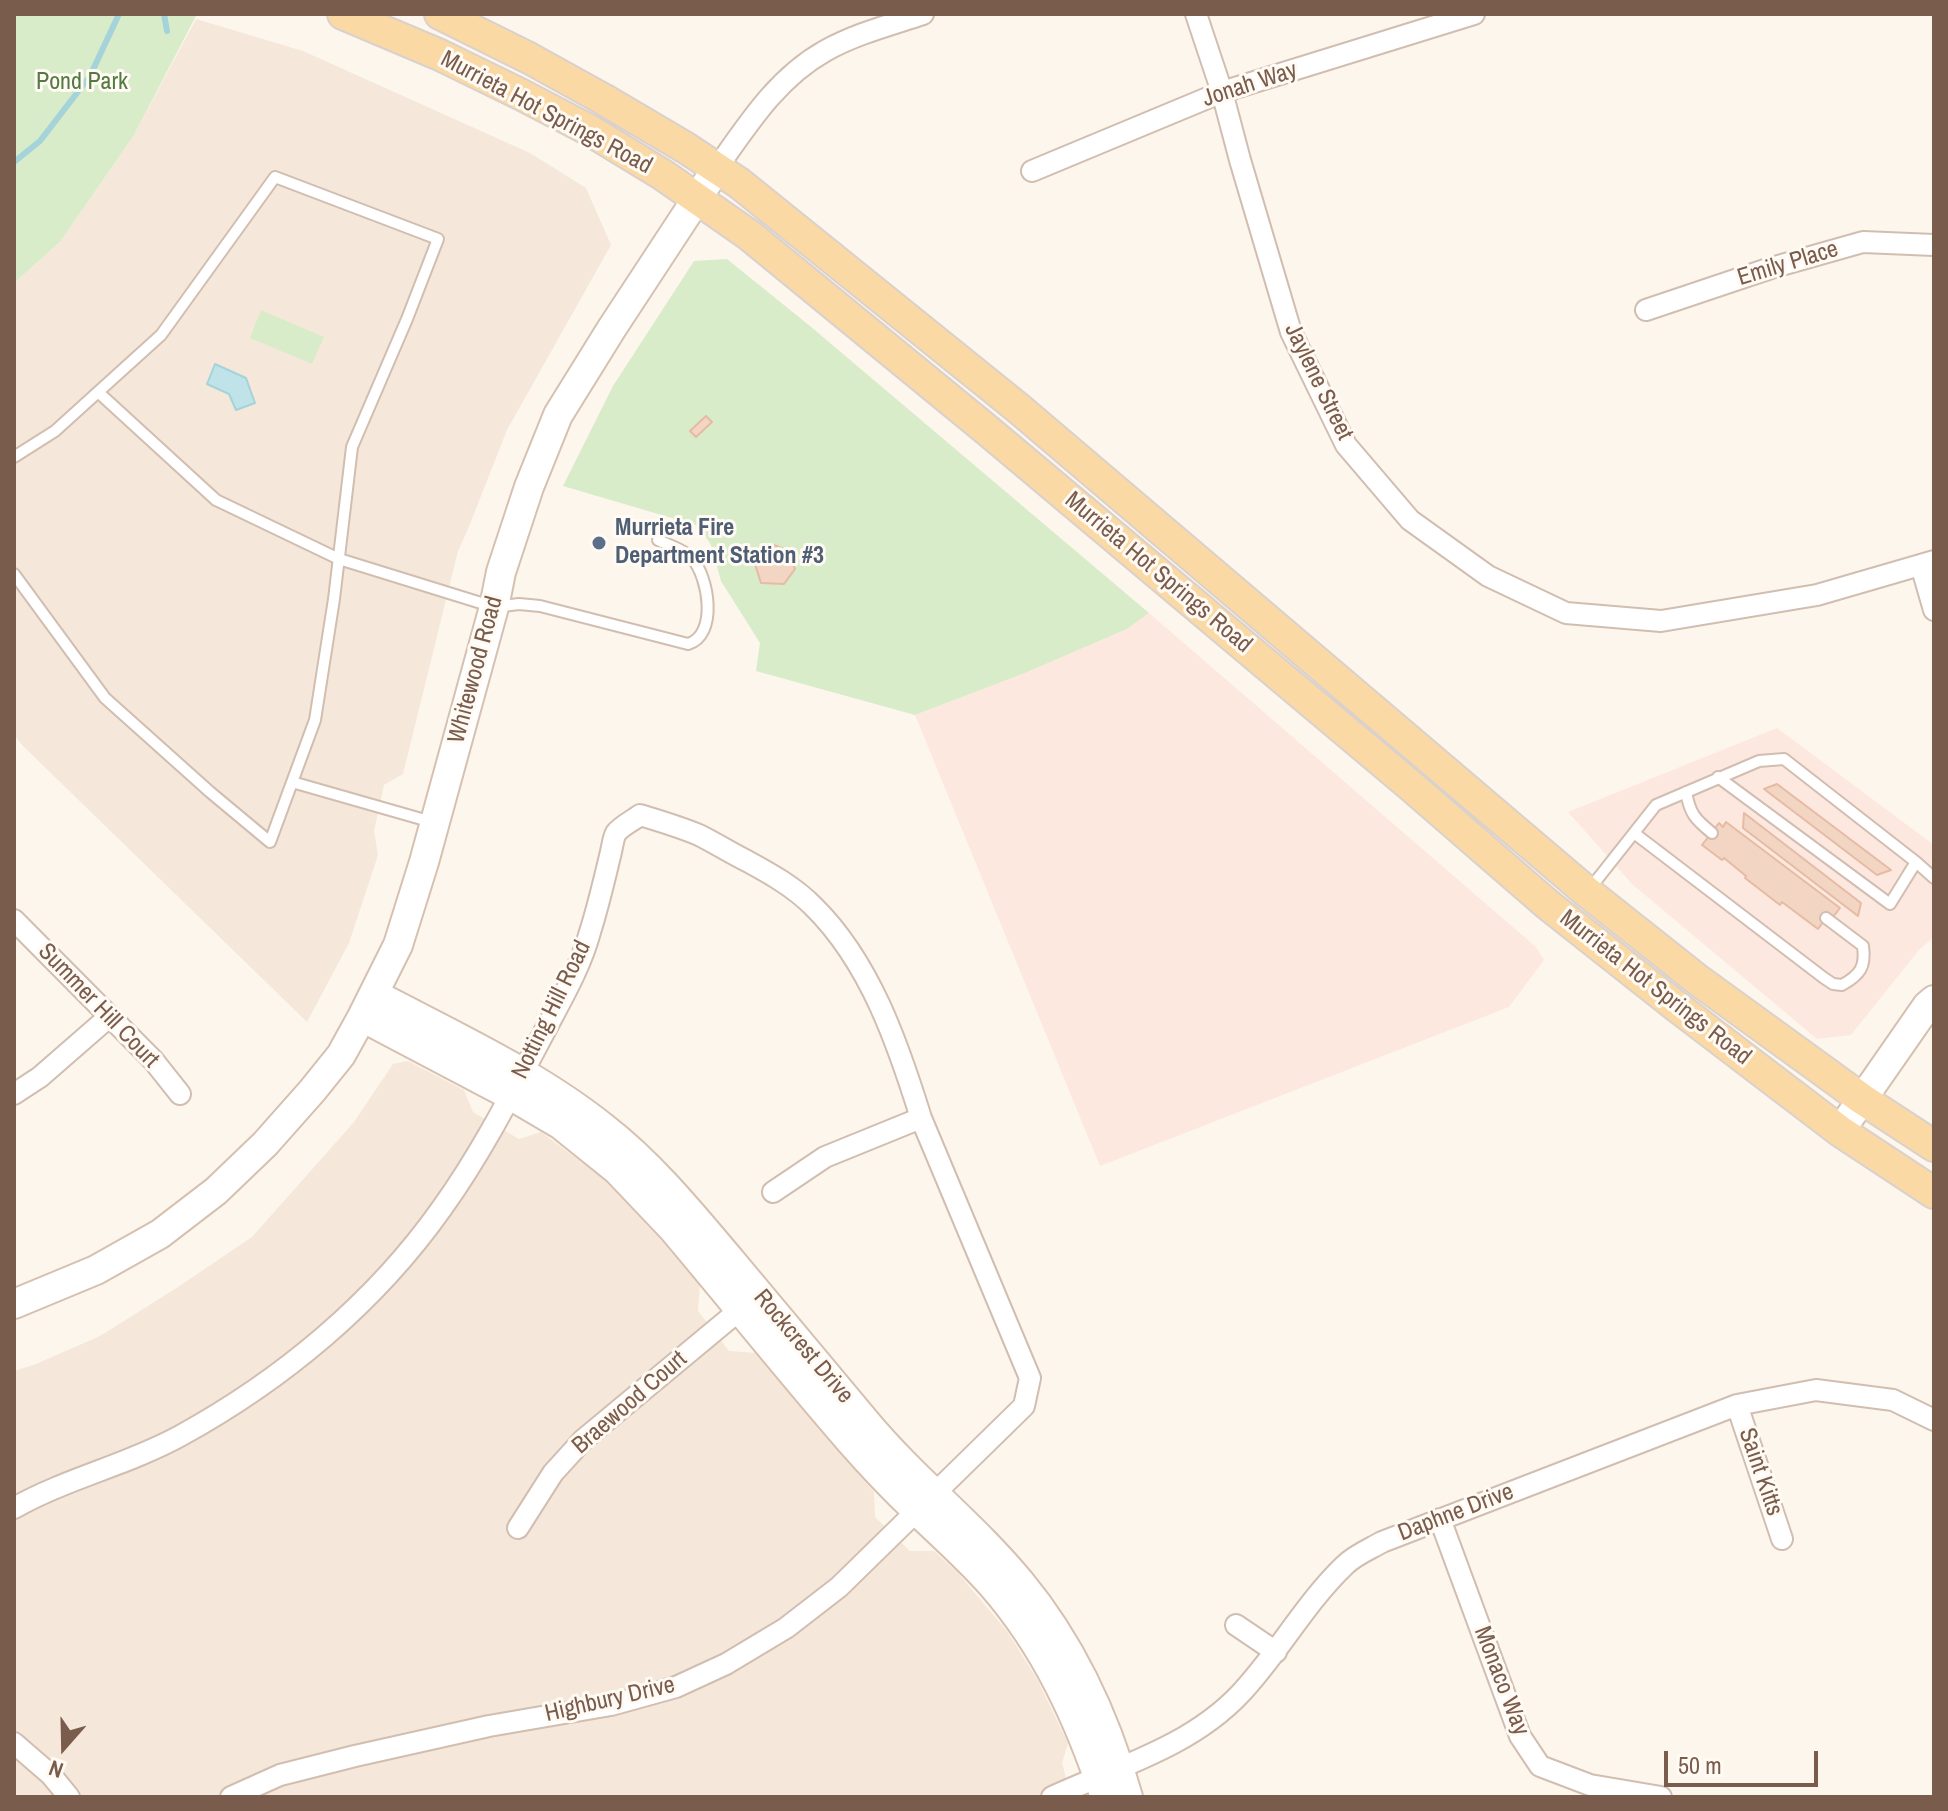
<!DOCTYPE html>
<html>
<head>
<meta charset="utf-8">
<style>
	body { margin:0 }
	#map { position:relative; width:1948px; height:1811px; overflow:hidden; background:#fdf6ec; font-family:"Archivo Narrow",sans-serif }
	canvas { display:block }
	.frame { position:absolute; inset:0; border:16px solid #7a5c4d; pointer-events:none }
	.north { position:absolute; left:24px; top:1707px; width:80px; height:80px; -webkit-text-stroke:6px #fffaf3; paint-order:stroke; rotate:200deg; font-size:22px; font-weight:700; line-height:32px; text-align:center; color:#7a5c4d }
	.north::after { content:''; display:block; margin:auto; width:28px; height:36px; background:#7a5c4d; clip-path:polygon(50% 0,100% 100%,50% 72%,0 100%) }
	.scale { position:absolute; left:1664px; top:1751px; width:154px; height:36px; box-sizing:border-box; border:4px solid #7a5c4d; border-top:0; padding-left:10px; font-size:24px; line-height:28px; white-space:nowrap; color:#7a5c4d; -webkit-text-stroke:6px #fffaf3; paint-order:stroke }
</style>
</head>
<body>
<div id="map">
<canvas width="1948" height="1811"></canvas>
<div class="frame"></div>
<div class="north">N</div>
<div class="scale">50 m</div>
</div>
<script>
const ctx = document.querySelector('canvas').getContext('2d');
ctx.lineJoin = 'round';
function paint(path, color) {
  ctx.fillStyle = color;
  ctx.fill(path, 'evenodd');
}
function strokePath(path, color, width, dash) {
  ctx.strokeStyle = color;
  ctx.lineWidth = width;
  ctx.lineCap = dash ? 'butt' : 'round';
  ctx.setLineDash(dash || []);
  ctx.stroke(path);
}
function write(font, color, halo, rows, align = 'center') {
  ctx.font = font + ' "Archivo Narrow",sans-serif';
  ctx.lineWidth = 6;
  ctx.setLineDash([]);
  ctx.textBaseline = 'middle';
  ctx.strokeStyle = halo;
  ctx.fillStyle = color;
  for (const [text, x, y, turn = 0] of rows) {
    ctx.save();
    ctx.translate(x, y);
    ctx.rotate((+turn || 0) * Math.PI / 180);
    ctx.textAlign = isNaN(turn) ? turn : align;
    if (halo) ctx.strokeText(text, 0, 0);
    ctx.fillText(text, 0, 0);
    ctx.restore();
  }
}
paint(new Path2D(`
	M196,19L303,51L530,153L586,188L611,245L507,430L468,529L458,551L403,774L384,785L374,831L378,855L349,943L307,1022L23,746L14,735V283L60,242L134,135Z
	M408,1061L464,1090L473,1112L519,1139L541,1132L603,1178L663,1242L700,1285L698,1311L729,1351L757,1353L874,1492L875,1517L910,1551H934L957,1572L1007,1631L1037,1679L1068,1743L1062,1763L1071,1797H14V1371L36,1364L100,1336L175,1289L252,1237L354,1122L393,1064Z`), '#f5e8da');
paint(new Path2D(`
	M1149,613L1536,947L1544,960L1509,1007L1100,1166L915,715L1025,673L1127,629Z
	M1777,728L1934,845V937L1919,950L1851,1035L1817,1039L1632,884L1568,812Z`), '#fde8e0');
paint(new Path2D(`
	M14,14H197L134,135L60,242L14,283Z
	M727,259L810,326L1149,613L1127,629L1025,673L915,715L756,671L760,643L721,581L711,545L699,526L563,486L613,386L694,261Z
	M261,310L324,337L312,364L250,338Z`), '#d8ecc9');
const water = new Path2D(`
	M215,364L246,378L255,403L236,410L229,394L207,384Z`);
paint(water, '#bfe3e8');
strokePath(water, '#a5d3da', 2);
strokePath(new Path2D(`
	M164,14L167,31
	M14,162L40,141L90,76L119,14`), '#a5d3da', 6);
const building = new Path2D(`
	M706,416L712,422L696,437L690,431Z
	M771,544L787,550L795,569L784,584L761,583L754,561Z
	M1777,784L1891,870L1877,875L1764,789Z
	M1744,813L1861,903L1858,916L1743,828Z
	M1726,822L1840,908L1833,917L1829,914L1818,929L1782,902L1780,905L1745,878L1746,876L1724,858L1722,860L1702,845L1719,823L1723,827Z`);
paint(building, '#f3d5c3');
strokePath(building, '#e6bba3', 2);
const lane = new Path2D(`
	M98,392L216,500L339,559L494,607L519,604L540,606L688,644C718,635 709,578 692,558C685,550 668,545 658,540
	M14,457L55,431L161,335L275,177L438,239L407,319L352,447L334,599L315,720L270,842L210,792L105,698L14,574
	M1718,777L1890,904L1916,862
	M292,782L432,822
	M1686,792C1690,814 1695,819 1712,833
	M1634,833L1824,978L1833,984L1842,985C1860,975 1866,967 1863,946L1826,918
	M1588,891L1656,805L1759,761L1784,759L1916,862L1934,878`);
const street = new Path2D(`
	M1196,14L1222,92L1240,160L1291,332L1346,445L1410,520L1488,576L1566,613L1661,621L1817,595L1934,561
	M717,168C748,124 777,78 825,51C855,34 890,25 923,14
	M1032,171L1222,92L1474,14
	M1646,310L1771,268L1863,242L1934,245
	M1921,565L1934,610
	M14,920L153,1060L180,1094
	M14,1094L40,1077L110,1016
	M773,1192L825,1157L921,1118
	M1737,1405L1782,1539
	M14,1508C67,1478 127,1465 180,1436C282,1380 375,1303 442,1208C483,1151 515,1087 548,1025C564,995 581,965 590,932C598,907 604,881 610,856C612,849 613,838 616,833C621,826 634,820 640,815C660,821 680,827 699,835C715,843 731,853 747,861C771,874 794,887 813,906C870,962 898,1044 921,1118L1030,1378L1024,1406L839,1587L786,1628L726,1664L676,1687L611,1705L489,1726L355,1756L280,1775L231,1797
	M1440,1519L1520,1736L1540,1766L1590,1785L1661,1797
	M518,1528L553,1473L583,1440L748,1303
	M1236,1625L1276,1652
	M14,1743L51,1775L69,1797
	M1052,1797C1117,1767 1190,1747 1240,1694C1278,1654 1305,1603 1345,1565C1355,1555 1370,1549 1382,1542L1737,1405L1816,1390L1893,1400L1934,1420`);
const secondary = new Path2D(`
	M374,994C450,1034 537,1074 604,1128C653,1166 693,1216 733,1263C777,1316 821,1368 865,1421C913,1479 973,1525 1020,1582C1073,1646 1106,1719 1128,1797
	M362,1017L510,1095L561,1125L617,1170L672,1228C732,1299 790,1372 851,1442C872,1466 895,1490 918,1512C943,1536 969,1559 992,1585C1046,1647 1079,1719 1105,1797
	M1840,1131L1927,1006L1934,1000
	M14,1304L96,1270L160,1234L216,1191L265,1144L312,1091L341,1055L362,1017L398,945L424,862L494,607L501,572L529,487L558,415L612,328L717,168`);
const primary = new Path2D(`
	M343,14L440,55L520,94L589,130L663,175L749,235L987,430L1411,786L1547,904L1676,1006L1840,1131L1934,1193
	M440,14L529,58L603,99L686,148L739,183L1018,408L1587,892L1698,980L1862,1099L1934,1146`);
strokePath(lane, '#d1beb0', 14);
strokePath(street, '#d1beb0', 24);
strokePath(secondary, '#d6c0b0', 32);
strokePath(primary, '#dad1cd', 34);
strokePath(lane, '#fff', 10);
strokePath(street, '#fff', 20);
strokePath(secondary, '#fff', 28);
strokePath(primary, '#fbd9a5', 30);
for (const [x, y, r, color] of [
	[599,543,8,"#5c6f8a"]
]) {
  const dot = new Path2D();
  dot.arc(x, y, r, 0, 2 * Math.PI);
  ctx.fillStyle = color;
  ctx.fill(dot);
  strokePath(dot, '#fffaf3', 3);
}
write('24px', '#537a41', '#fffaf3', [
	["Pond Park",82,83]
]);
write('24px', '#7a5c4d', '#fffaf3', [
	["Jonah Way",1250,85,-18],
	["Murrieta Hot Springs Road",546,113,28],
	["Emily Place",1788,264,-17],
	["Jaylene Street",1318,382,64],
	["Murrieta Hot Springs Road",1158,573,40],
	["Whitewood Road",476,670,-75],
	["Murrieta Hot Springs Road",1655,988,38],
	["Summer Hill Court",98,1006,46],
	["Notting Hill Road",552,1010,-64],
	["Rockcrest Drive",803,1347,50],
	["Braewood Court",630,1403,-41],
	["Saint Kitts",1760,1472,71],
	["Daphne Drive",1456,1513,-21],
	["Monaco Way",1501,1681,69],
	["Highbury Drive",610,1700,-13]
]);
write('bold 24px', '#4e5e75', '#fffaf3', [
	["Murrieta Fire",615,529],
	["Department Station #3",615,557]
], 'left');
</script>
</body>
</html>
